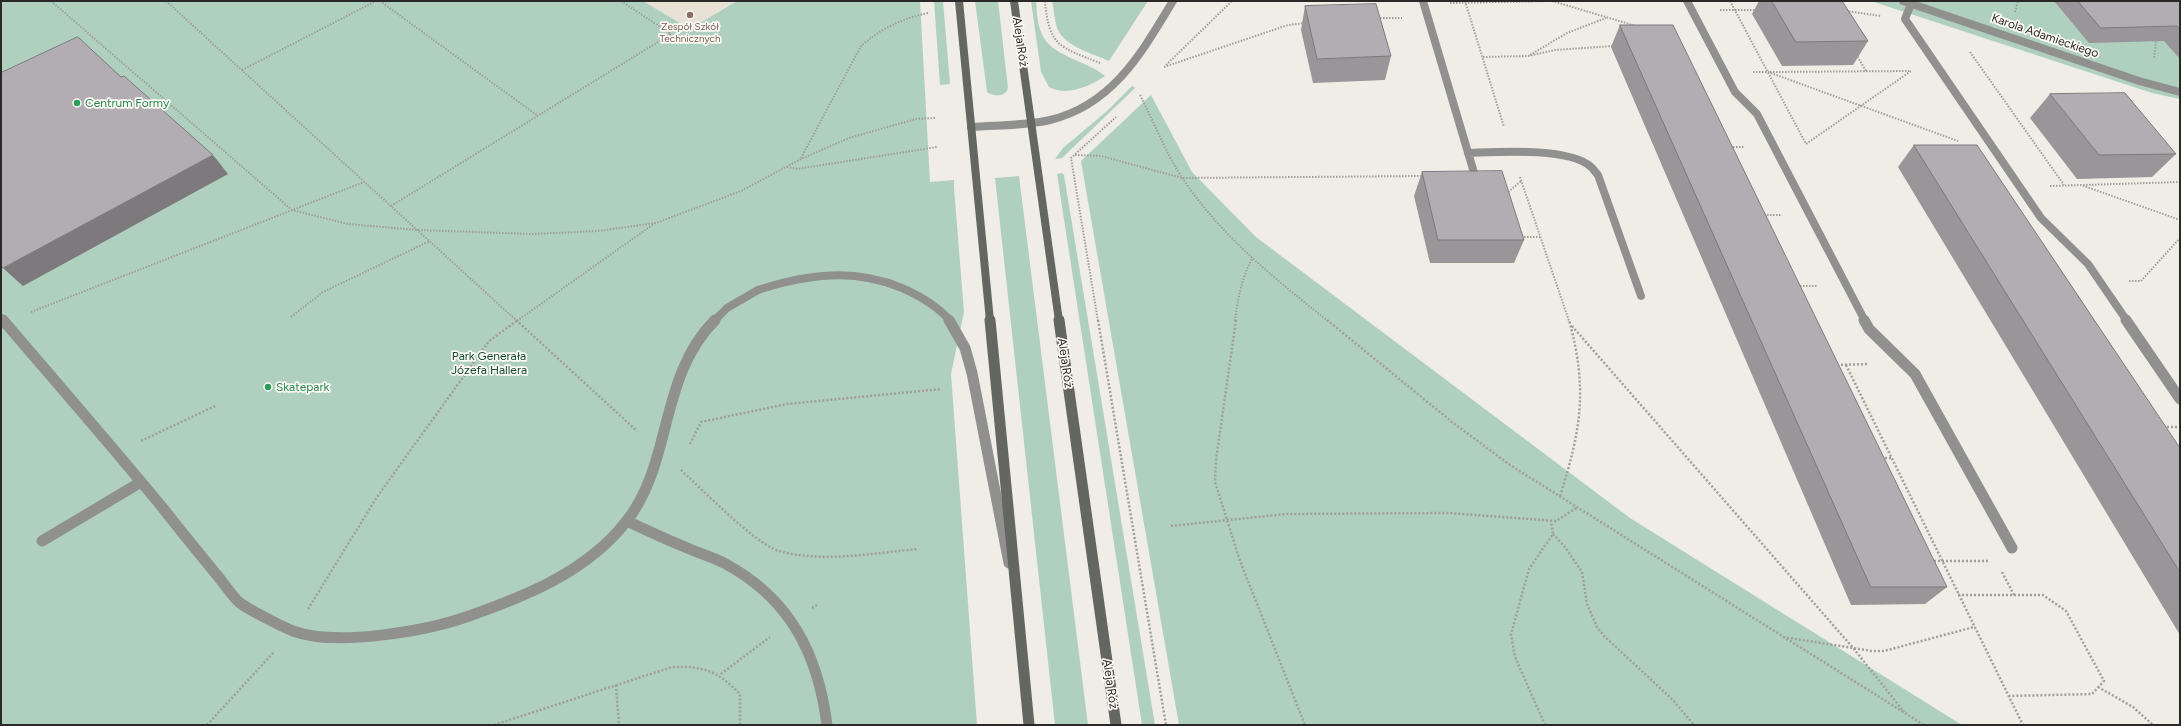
<!DOCTYPE html>
<html>
<head>
<meta charset="utf-8">
<style>
	body { margin:0 }
	#map { position:relative; width:2181px; height:726px; overflow:hidden; background:#f0ede7; font-family:Figtree,sans-serif }
	canvas { display:block }
	.frame { position:absolute; inset:0; border:2px solid #292826; pointer-events:none }
</style>
</head>
<body>
<div id="map">
<canvas width="2181" height="726"></canvas>
<div class="frame"></div>
</div>
<script>
const ctx = document.querySelector('canvas').getContext('2d');
ctx.lineJoin = 'round';
function paint(path, color) {
  ctx.fillStyle = color;
  ctx.fill(path, 'evenodd');
}
function strokePath(path, color, width, dash) {
  ctx.strokeStyle = color;
  ctx.lineWidth = width;
  ctx.lineCap = dash ? 'butt' : 'round';
  ctx.setLineDash(dash || []);
  ctx.stroke(path);
}
function write(font, color, halo, rows, align = 'center') {
  ctx.font = font + ' Figtree,sans-serif';
  ctx.lineWidth = 3.5;
  ctx.setLineDash([]);
  ctx.textBaseline = 'middle';
  ctx.strokeStyle = halo;
  ctx.fillStyle = color;
  for (const [text, x, y, turn = 0] of rows) {
    ctx.save();
    ctx.translate(x, y);
    ctx.rotate((+turn || 0) * Math.PI / 180);
    ctx.textAlign = isNaN(turn) ? turn : align;
    if (halo) ctx.strokeText(text, 0, 0);
    ctx.fillText(text, 0, 0);
    ctx.restore();
  }
}
paint(new Path2D(`
	M643,1H737L690,29Z`), '#e8e1d5');
paint(new Path2D(`
	M1,1H643L690,29L737,1H920L930,182L954,180V188L964,312L951,374L977,725H1Z
	M934,1H943L950,84L940,85Z
	M975,1H998L1008,88C1006,97 994,97 987,92Z
	M1031,1H1036C1037,11 1037,23 1041,32C1050,57 1087,60 1105,76C1090,86 1067,97 1049,87L1041,72Z
	M1052,1H1148L1109,61C1094,54 1066,47 1058,30C1055,25 1054,9 1052,1Z
	M1871,1H2180V99L2152,93Z
	M1132,86L1135,88L1133,90L1062,158L1055,159L1063,148L1107,111Z
	M1151,95L1192,172L1256,237L1630,518L1962,725H1179L1081,161Z
	M1062,173L1064,175L1155,725H1142L1057,174Z
	M1019,176L1088,725H1055L995,178Z`), '#afd0bf');
strokePath(new Path2D(`
	M51,1L292,210L348,224L417,230L532,234L598,231L656,223L741,191L801,159L849,138L916,119L935,118
	M166,1L517,321
	M380,1L538,116
	M1045,1C1049,47 1060,47 1100,63
	M1465,1L1504,127
	M1554,1H1569
	M1730,1L1806,144L1911,71
	M1450,3L1552,1L1636,26
	M1720,10H1757
	M1846,11L1881,16
	M2015,12L2018,1
	M1377,18H1402
	M2154,39L2156,41L2154,59
	M1970,52L2064,185
	M1856,54L1866,71
	M1530,55L1567,33L1606,18
	M1483,57L1528,56L1555,50L1613,46
	M1166,65L1232,1
	M1164,67L1288,25L1305,23
	M242,70L376,1
	M1753,72H1768L1958,141
	M1770,72L1909,71
	M1140,95C1154,122 1166,154 1183,179C1221,236 1275,279 1328,321
	M1730,147H1745
	M1075,155L1101,156L1182,178L1423,176
	M801,158L861,46C880,29 903,18 928,13
	M787,167L797,169L937,147
	M1520,177L1569,321
	M2083,185L2180,182
	M2050,186L2081,185L2180,220
	M1506,194L1521,181
	M391,206L671,34L621,1
	M1764,215H1781
	M1521,237H1540
	M2129,281H2141L2180,238
	M1797,286H1818
	M31,312L364,182
	M291,317L323,292L430,241
	M517,321L655,223
	M1098,321L1071,158L1116,117
	M1235,321C1238,299 1241,279 1252,259`), '#a19e9a', 2, [1.5, 1.5]);
strokePath(new Path2D(`
	M516,320L637,431
	M1098,320L1166,725
	M1236,320L1216,460L1215,482L1240,561L1305,725
	M1327,320L1452,422L1510,465L1924,725
	M1572,326L1854,649L1904,712
	M1837,365L1868,364
	M1846,365L2023,725
	M2163,427H2180
	M141,441L215,406
	M690,444L701,422L787,404L942,389
	M1881,458H1892
	M681,470C701,488 756,545 779,551C820,563 875,553 918,549
	M1560,496C1581,430 1588,389 1569,320
	M1171,526L1286,514L1449,513L1556,521L1578,507
	M1553,534L1565,547L1582,572L1587,604L1597,627L1604,636L1673,700L1694,725
	M1930,561H1989
	M2002,572L2014,595
	M1958,595H2043L2066,611L2104,681L2092,694L2009,696
	M812,608L817,605
	M308,609L377,497L489,341L518,320
	M1783,637L1872,651H1884L1974,627
	M721,674L770,637
	M616,685L619,725
	M2098,687L2133,707L2153,725
	M207,725L274,652
	M494,725L672,667C705,666 717,671 740,694V725
	M1545,725L1515,657L1511,634L1529,569L1553,534L1551,521`), '#a19e9a', 2.5, [2, 2]);
strokePath(new Path2D(`
	M1423,1L1475,176
	M1687,1L1735,92L1757,114L1865,321
	M1911,4L1905,19L2041,218L2088,264L2127,321
	M1468,153C1498,152 1566,147 1590,166C1593,168 1595,172 1598,175L1641,296
	M758,290C807,274 854,268 902,288C920,296 938,306 950,321`), '#90918f', 8);
strokePath(new Path2D(`
	M949,320L965,348L972,373L1009,563
	M1864,320L1869,329L1915,374L2012,548
	M2126,320L2180,399
	M627,521C646,530 665,539 685,547C698,553 712,557 724,563C790,598 818,654 827,725
	M42,541L141,482`), '#90918f', 11);
strokePath(new Path2D(`
	M1903,1L2139,81L2180,92
	M971,127C997,125 1025,126 1050,120C1113,105 1142,52 1173,1
	M1,318L4,321
	M714,321L727,308L758,290`), '#90918f', 8);
strokePath(new Path2D(`
	M3,320C56,382 110,444 162,507C180,530 198,552 216,574C224,583 231,595 239,602C247,609 283,627 293,631C336,647 427,631 469,616C526,596 586,572 625,523C673,465 658,377 715,320`), '#90918f', 11);
strokePath(new Path2D(`
	M959,1L990,321
	M1014,1L1059,321`), '#646662', 8);
strokePath(new Path2D(`
	M990,320L1029,725
	M1059,320L1116,725`), '#646662', 11);
paint(new Path2D(`
	M1759,1H1842L1868,41L1853,65L1782,66L1752,14Z
	M2054,1H2180V59L2164,41L2089,43Z
	M1305,6L1391,56L1385,80L1313,83L1301,30Z
	M1620,25L1947,587L1925,604L1851,605L1611,47Z
	M2050,94L2176,154L2152,177L2077,179L2030,118Z
	M1914,145L2180,448V635L1898,167Z
	M1422,172L1524,240L1514,263H1430L1414,196Z`), '#999599');
paint(new Path2D(`
	M213,155L228,174L23,286L3,268Z`), '#7d797d');
const building = new Path2D(`
	M1772,1H1842L1868,41L1796,42Z
	M2078,1H2180V29L2177,26L2101,28Z
	M1376,4L1391,56L1317,59L1305,6Z
	M1620,25H1673L1947,587H1871Z
	M78,37L121,77L124,76L213,155L3,268L1,266V73Z
	M2125,93L2176,154L2099,155L2050,94Z
	M1914,145H1977L2180,448V572Z
	M1502,171L1524,240H1438L1422,172Z`);
paint(building, '#b2adb2');
strokePath(building, '#7d797d', 1);
for (const [x, y, r, color] of [
	[690,15,4,"#8d6e63"],
	[77,103,4,"#2e9e5b"],
	[268,387,4,"#2e9e5b"]
]) {
  const dot = new Path2D();
  dot.arc(x, y, r, 0, 2 * Math.PI);
  ctx.fillStyle = color;
  ctx.fill(dot);
  strokePath(dot, '#fefaf5', 1.5);
}
write('10px', '#785e54', '#fefaf5', [
	["Zespół Szkół",690,27],
	["Technicznych",690,39]
]);
write('12px', '#292826', '#fefaf5', [
	["Karola Adamieckiego",2045,36,19],
	["Aleja Róż",1020,42,82],
	["Aleja Róż",1065,363,82],
	["Aleja Róż",1110,684,82]
]);
write('12px', '#27864d', '#fefaf5', [
	["Centrum Formy",85,103],
	["Skatepark",276,387]
], 'left');
write('12px', '#104932', '#fefaf5', [
	["Park Generała",489,356],
	["Józefa Hallera",489,370]
]);
</script>
</body>
</html>
